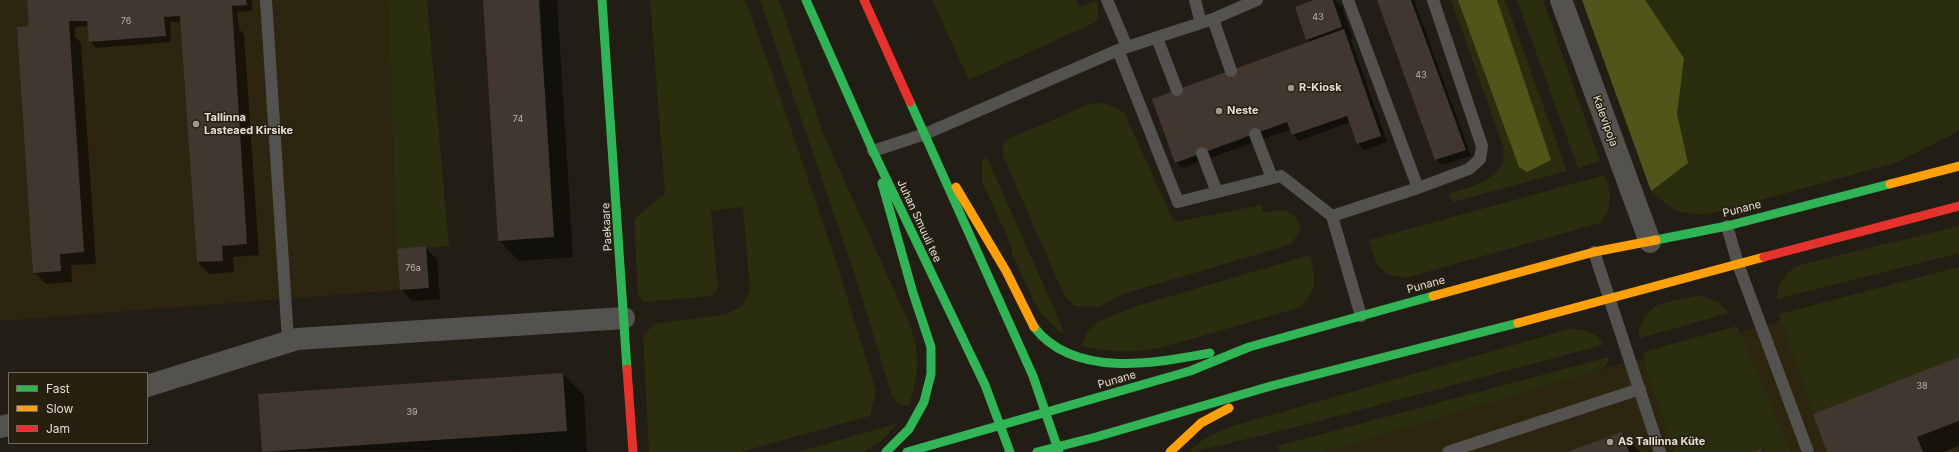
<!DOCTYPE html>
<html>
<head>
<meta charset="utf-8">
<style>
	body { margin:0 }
	#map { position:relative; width:1959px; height:452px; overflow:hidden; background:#221e15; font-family:Inter,sans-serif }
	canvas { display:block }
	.legend { position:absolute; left:8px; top:372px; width:140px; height:72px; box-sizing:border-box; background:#272010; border:1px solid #726c5e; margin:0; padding:5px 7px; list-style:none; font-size:12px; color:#e3ded4 }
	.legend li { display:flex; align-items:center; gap:8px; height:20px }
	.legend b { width:20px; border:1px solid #726c5e }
</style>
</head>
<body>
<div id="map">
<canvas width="1959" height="452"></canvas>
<ul class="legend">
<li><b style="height:5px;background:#30b455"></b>Fast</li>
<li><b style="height:5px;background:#ff9f0a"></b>Slow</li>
<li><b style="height:5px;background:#e5322d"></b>Jam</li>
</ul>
</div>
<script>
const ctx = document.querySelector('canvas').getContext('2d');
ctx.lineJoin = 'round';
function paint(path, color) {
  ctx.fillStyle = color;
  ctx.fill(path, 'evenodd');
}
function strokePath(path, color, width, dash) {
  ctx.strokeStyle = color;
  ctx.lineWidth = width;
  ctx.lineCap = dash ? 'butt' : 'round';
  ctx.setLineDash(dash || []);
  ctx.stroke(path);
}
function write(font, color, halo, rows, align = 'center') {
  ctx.font = font + ' Inter,sans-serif';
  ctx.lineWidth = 3;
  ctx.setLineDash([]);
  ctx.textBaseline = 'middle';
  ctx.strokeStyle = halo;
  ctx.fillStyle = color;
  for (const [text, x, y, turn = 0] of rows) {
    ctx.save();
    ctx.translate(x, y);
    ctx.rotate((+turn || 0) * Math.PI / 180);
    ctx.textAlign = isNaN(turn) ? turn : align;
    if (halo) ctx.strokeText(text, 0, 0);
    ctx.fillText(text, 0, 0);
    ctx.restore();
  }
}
paint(new Path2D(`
	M0,0H388L400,290L0,321Z
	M1959,273V452H1292Z`), '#2e2511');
paint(new Path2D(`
	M388,0H427L449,246L397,249Z
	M650,0H745L771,70L837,265L866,358L876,391L870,416L740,452H649L643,336L654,324L727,314L742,306L750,291L743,207L711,211L718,288L712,296L644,302L638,296L634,219L665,194Z
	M760,0H779L824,136L909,323C921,357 919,371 909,406L899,404L892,396L855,275Z
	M932,0H1075L1079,7L1095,1L1098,4V21L969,80Z
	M1451,0H1505L1567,171L1453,202L1449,194C1466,188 1496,182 1503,162C1504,158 1503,153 1504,149Z
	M1517,0H1543L1600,161L1578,168Z
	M1582,0H1959V131L1898,162L1714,213C1681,216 1675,213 1651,191Z
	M1101,102L1124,112L1174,222L1261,205L1263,213C1282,209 1292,207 1301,227L1292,244L1123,294L1098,307L1075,306L1064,295L1003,156V144L1006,140L1090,104Z
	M986,155L1062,327L1063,335L1041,314L1034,302L1012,253V247L982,181V163Z
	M1605,175C1611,194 1614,207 1600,223L1409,277C1380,279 1376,264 1369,240Z
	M1959,226V253L1777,299C1776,284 1784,276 1796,266Z
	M1310,255C1315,277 1319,292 1299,308L1160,348C1132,353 1111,352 1082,346L1086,333L1099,321L1137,306Z
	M1959,267V357L1813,414L1779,314Z
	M1699,295L1719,302L1729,313L1640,338L1638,333L1645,315L1657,305Z
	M1737,326L1791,452H1762L1761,449L1751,452H1674L1647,371L1643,352Z
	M1569,329C1583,329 1596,330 1603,345L1315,422L1194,452H1188L1204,439L1226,428Z
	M1609,357L1606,366L1592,372L1325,452H1280L1277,446Z
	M898,423L882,440L864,452H798Z`), '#2a2d0e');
paint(new Path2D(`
	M1458,0H1497L1551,160L1527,172L1519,167Z
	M1582,0H1645L1684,58L1677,114L1688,163L1651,191Z`), '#50551a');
paint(new Path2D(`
	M28,0H252V11L237,12L239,29L244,34L259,255L233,257L234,272L209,274L198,262L182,22H170L171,42L96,48L90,41L89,26L75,27V37L81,43L96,264L71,265L72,282L46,284L34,272L32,27Z
	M484,0H557L573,257L519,261L499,240Z
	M1317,0H1335L1342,7L1353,39L1351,40L1387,142L1364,150L1358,144L1350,122L1299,141L1293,134L1291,129L1182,168L1176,162L1311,43L1307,39Z
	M1378,0H1414L1471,156L1442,165L1436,159Z
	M425,248L437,259L440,299L412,301L401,289Z
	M1959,358V446L1943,452H1829Z
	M563,374L584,395L587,452L263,451Z
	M1622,433L1640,452H1569Z`), '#0007');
paint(new Path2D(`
	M27,0H246L247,5L232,6L247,244L222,246L223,261L197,262L180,16L164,17L166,36L89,42L87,21H69L84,252L60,254L61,271L33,273L17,27L29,26Z
	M483,0H539L554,237L498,241Z
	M1314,0H1333L1342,27L1306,40L1295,7Z
	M1377,0H1411L1466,150L1435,160Z
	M1344,29L1381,136L1357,144L1347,116L1292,135L1287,122L1175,163L1152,99Z
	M426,246L429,288L400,290L397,249Z
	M1959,357V421L1917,437L1923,452H1827L1813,414Z
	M563,373L567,431L262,452L258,394Z
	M1622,432L1629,452H1567Z
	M1761,449L1762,452H1752Z`), '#42372e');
strokePath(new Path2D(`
	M266,0L288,340
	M1107,0L1127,47
	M1195,0L1201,23
	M1213,19L1231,71
	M1157,38L1177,90
	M1118,50L1178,202L1281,176L1332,216L1361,316
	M1255,134L1272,178
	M873,151L925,134L1118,50L1213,19L1257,0
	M1202,153L1217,192
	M1418,188L1469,169L1480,159L1482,146L1433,0
	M1332,216L1418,188L1348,0
	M1727,226L1738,264L1808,452
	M1594,252L1660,452
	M1448,452L1640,389`), '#54524f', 12);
strokePath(new Path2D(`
	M1561,0L1650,242
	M147,386L297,339L624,318
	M0,427L9,425`), '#54524f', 22);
strokePath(new Path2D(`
	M602,0L627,369
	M806,0L873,151L985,385L1010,452
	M910,102L1033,376L1059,452
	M882,183L913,293L931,347V374L924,402L909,429L886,452
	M1656,240L1727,226L1890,184
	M1034,327C1074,379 1156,363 1210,353
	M907,452L1190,371L1249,347L1433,296
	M1037,452L1096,437L1271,386L1518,323`), '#30b455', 9);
strokePath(new Path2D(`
	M1890,184L1959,166
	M956,187L1006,271L1034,327
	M1433,296L1594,252L1656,240
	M1518,323L1764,257
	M1170,452L1201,423L1229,408`), '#ff9f0a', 9);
strokePath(new Path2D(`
	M864,0L910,102
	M1764,257L1959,206
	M627,369L633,452`), '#e5322d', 9);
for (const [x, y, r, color] of [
	[1291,88,4,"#9f9b91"],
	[1219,111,4,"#9f9b91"],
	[196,124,4,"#9f9b91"],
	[1610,442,4,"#9f9b91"]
]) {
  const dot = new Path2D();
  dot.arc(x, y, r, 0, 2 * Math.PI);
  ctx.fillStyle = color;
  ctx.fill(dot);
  strokePath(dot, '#272010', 1.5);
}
write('9px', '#bbb4aa', null, [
	["43",1318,17],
	["76",126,21],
	["43",1421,75],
	["74",518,119],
	["76a",413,268],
	["38",1922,386],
	["39",412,412]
]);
write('bold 11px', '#e3ded4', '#272010', [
	["R-Kiosk",1299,88],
	["Neste",1227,111],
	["Tallinna",204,118],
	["Lasteaed Kirsike",204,131],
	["AS Tallinna Küte",1618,442]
], 'left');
write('11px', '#e3ded4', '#272010', [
	["Kalevipoja",1605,121,70],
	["Punane",1742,209,-14],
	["Juhan Smuuli tee",919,221,65],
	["Paekaare",607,227,-93],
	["Punane",1426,285,-15],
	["Punane",1117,380,-16]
]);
</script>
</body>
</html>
